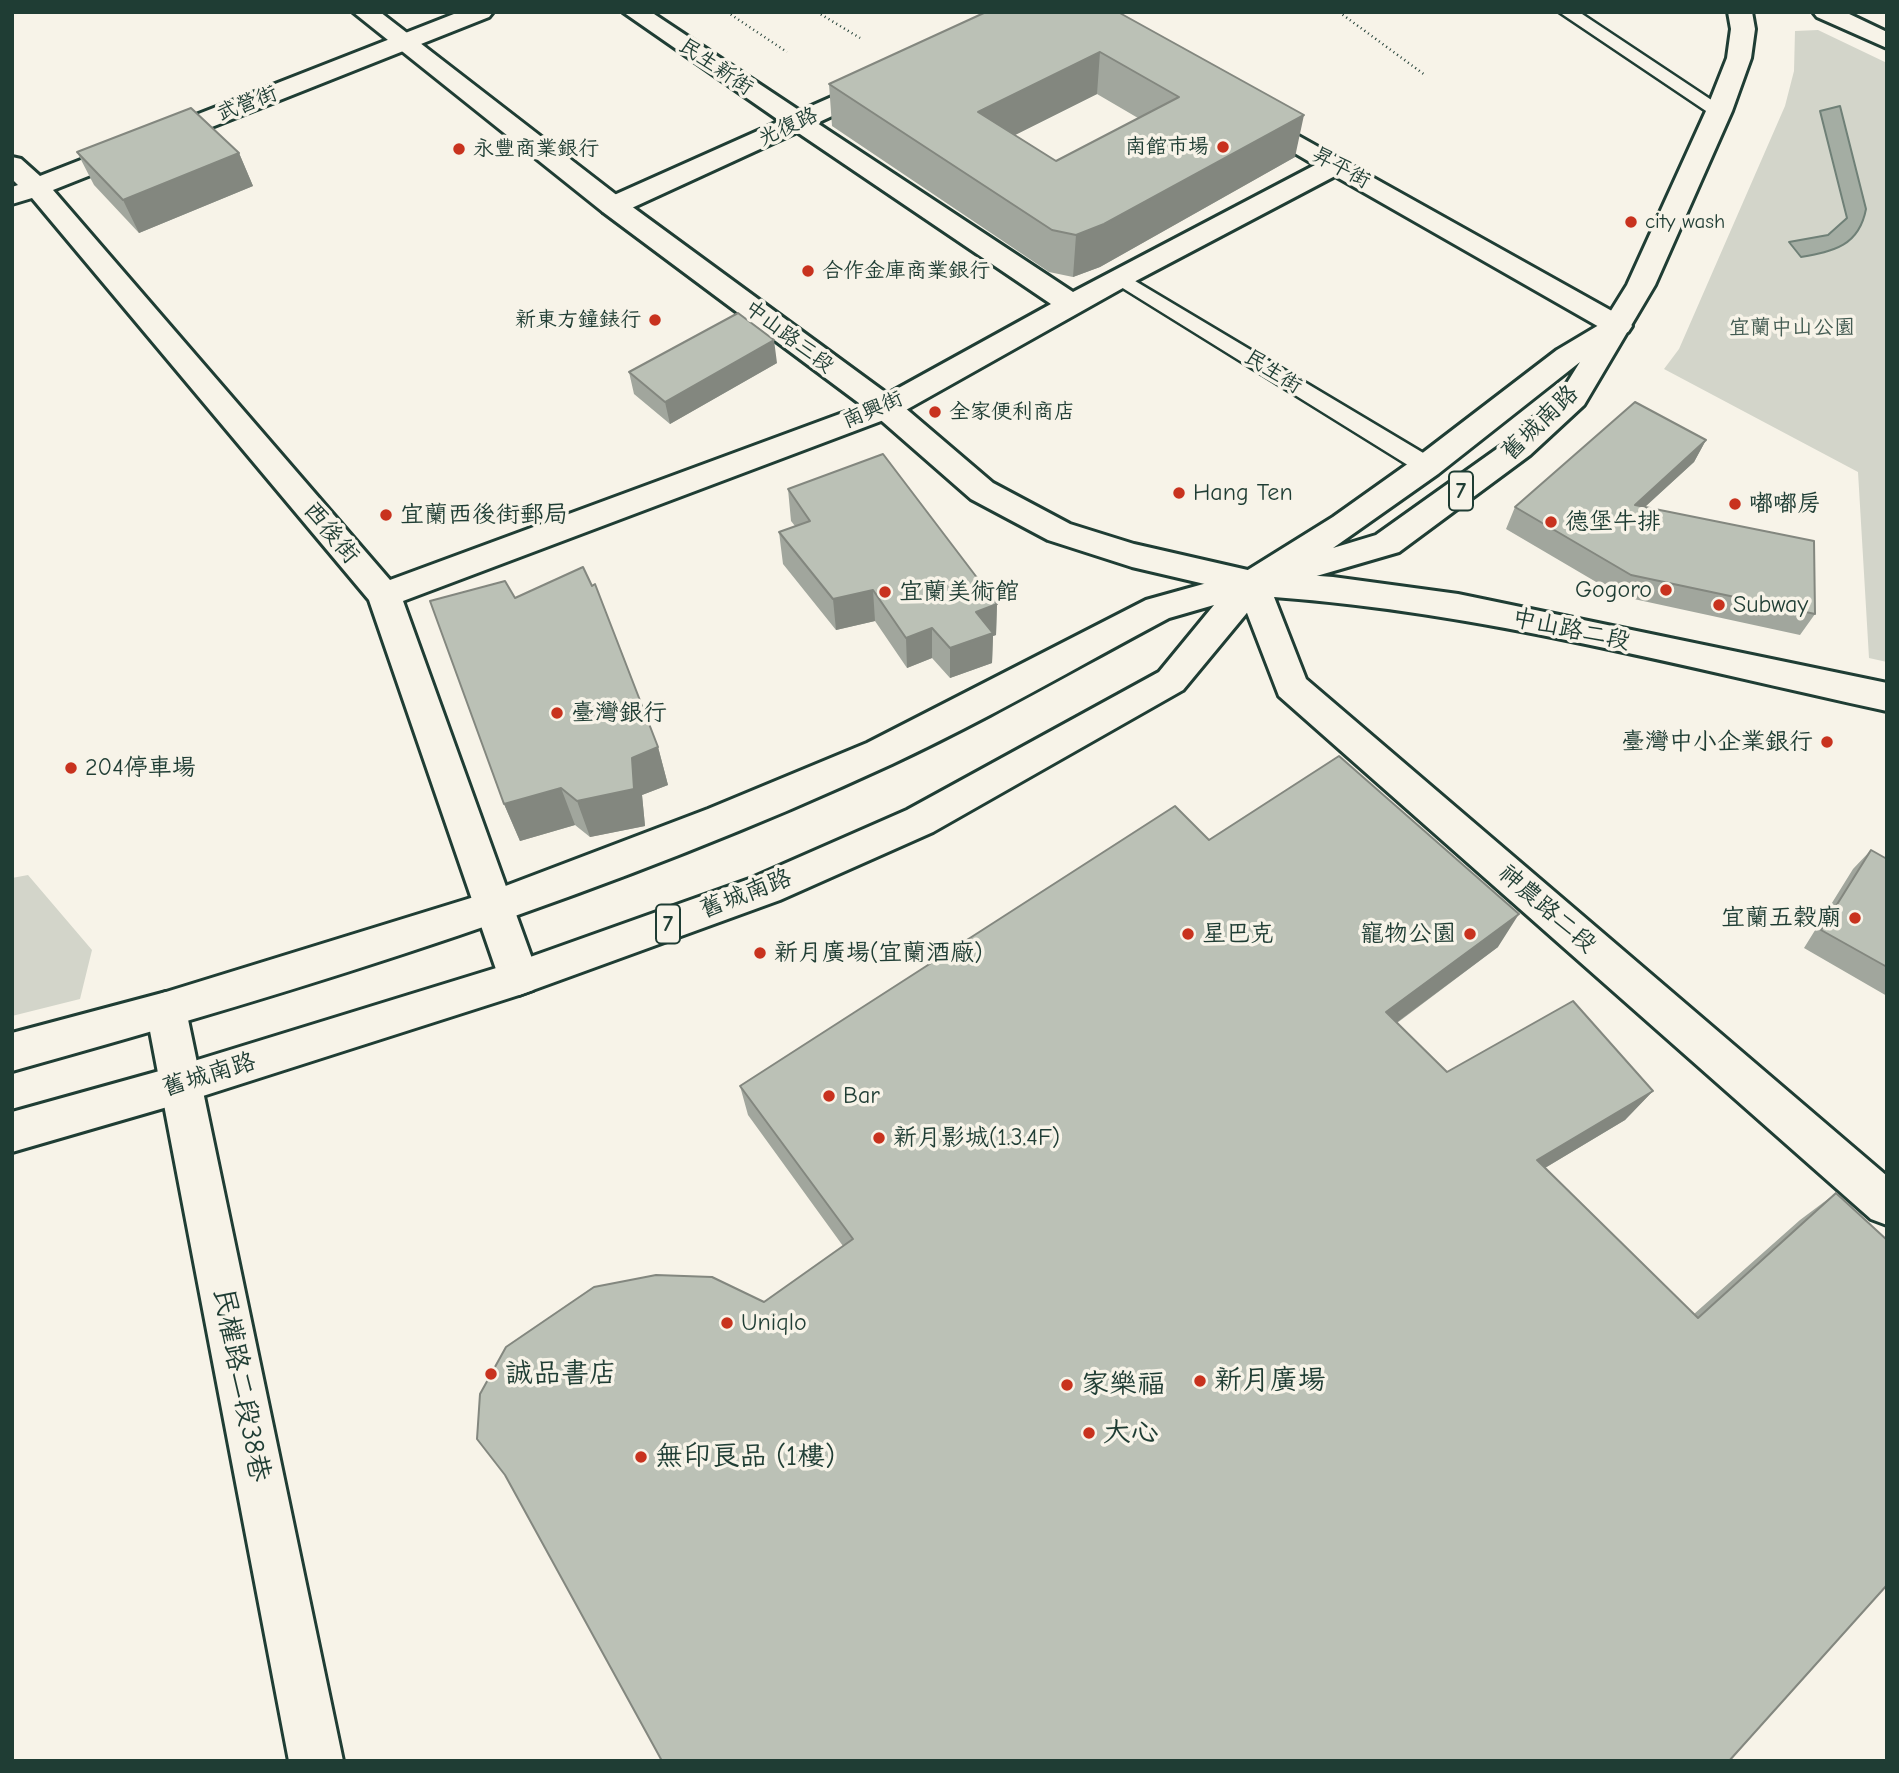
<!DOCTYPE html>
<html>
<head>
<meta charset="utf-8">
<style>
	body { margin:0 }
	#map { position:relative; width:1899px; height:1773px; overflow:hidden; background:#f7f3e8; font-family:"Comic Neue",sans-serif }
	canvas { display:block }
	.frame { position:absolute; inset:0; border:14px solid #1f3d34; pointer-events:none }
</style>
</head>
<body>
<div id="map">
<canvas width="1899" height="1773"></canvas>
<div class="frame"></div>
</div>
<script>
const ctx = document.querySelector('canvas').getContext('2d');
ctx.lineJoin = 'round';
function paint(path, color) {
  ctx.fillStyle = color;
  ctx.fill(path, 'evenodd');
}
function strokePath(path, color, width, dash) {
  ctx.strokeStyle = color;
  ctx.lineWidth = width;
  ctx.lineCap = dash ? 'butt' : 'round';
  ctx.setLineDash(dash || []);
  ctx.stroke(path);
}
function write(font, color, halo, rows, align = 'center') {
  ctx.font = font + ' "Comic Neue","LXGW WenKai TC",sans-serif';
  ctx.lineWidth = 7;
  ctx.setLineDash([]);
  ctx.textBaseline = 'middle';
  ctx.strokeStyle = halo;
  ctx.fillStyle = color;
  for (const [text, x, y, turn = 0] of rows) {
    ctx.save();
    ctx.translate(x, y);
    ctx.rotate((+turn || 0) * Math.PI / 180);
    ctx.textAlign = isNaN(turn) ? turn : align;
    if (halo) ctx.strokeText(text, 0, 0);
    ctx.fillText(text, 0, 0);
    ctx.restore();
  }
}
paint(new Path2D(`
	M1818,30L1887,63V662L1869,658L1858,472L1664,369L1679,349L1785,106L1794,71L1795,31Z
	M28,875L92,950L80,999L12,1016V878Z`), '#d3d5ca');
const water = new Path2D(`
	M1840,106L1866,209C1859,246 1834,251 1801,257L1789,242L1828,235L1847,218L1820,111Z`);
paint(water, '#a4ada3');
strokePath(water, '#6f8077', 2);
const service = new Path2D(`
	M1559,12H1579L1728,111L1726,115H1712Z
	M1120,272L1435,460L1438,466L1435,472H1419L1113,282L1110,278Z`);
const minor = new Path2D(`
	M459,12H493L489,17L53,190L390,580L875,401L1051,304L797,132L623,212H603L600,206L603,200L780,121L623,12H651L800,111L870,80H888L891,85L888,90L817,123L1073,292L1315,165L1245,124L1241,119L1245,114L1254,111L1628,320L1632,326L1628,332L1618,335L1608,332L1335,176L1130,284L897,415L403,601L539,978L533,990L519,995L505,990L499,978L369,600L32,198L12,204V187L18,185L12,179V157L21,159L40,176Z
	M1813,12H1845L1887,32V48L1817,17Z
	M166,992L180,997L186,1010L343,1761H289L146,1010L152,997Z`);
const tertiary = new Path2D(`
	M353,12H380L623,200L897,401L993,483L1070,524L1134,544L1252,571L1333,577L1458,594L1887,683V711C1684,667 1481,612 1274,597L1306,679L1887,1176V1225L1871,1219L1279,696L1239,592L1132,567L1048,540L971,499L875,415L603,212Z`);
const primary = new Path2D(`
	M1728,12H1752L1755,29L1751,58L1732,111L1655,285L1584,405L1530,455L1399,552L1265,591L1183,690L933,832L780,900L519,995L181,1103L12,1152V1112L181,1065L519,961L752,878L907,810L1159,672L1214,605L1169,618C1077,667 986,720 892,764C610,895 311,988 12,1071V1033L166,992L487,893L708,809L867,743L1146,600L1243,573L1333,517L1416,458L1557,350L1604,322L1627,285L1706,111L1727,58L1731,29ZM1580,362L1562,391L1508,441L1376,535L1333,548L1438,474Z`);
strokePath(service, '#1f3d34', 5);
strokePath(minor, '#1f3d34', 6);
strokePath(tertiary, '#1f3d34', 6);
strokePath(primary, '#1f3d34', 6);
strokePath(new Path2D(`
	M727,12L787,52
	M817,12L860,38
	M1339,12L1425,75`), '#1f3d34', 2.5, [1, 3.5]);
paint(service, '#f7f3e8');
paint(minor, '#f7f3e8');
paint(tertiary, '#f7f3e8');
paint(primary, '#f7f3e8');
paint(new Path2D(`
	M1118,12L1295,157L1100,267L1073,277L1049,272L832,126L829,84ZM1097,94L1138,118L1056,161L1015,135Z
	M77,152L239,153L253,186L139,233L94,185Z
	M777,363L670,424L634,394L629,372Z
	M1706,440L1694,462L1645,507L1815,614L1800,635L1620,596L1506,529L1515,507Z
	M788,489L997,604L996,635L993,636L992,663L950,678L932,658L907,668L875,621L836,630L783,564L779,532L795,526L791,521Z
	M515,598L658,747L668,785L642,795L645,826L590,837L575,825L520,841L504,804Z
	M1209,840L1498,947L1397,1023L1447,1072L1653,1091L1625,1120L1545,1168L1694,1314L1800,1220L1836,1193L1887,1585L764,1302L843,1246L748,1115L740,1086Z
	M1871,850L1887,859V996L1804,948L1853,869Z`), '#a1a69d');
paint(new Path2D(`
	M1100,52L1097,94L977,154L978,112Z
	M1304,115L1295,157L1100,267L1073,277L1076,235Z
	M239,153L253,186L139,233L123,200Z
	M774,340L777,363L670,424L665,402Z
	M1706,440L1694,462L1624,526L1635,505Z
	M873,590L875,621L836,630L833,599Z
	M997,604L996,635L993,636L992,663L950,678V648L976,612Z
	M932,628V658L907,668L906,638Z
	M658,747L668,785L642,795L645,826L590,837L577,801L632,758Z
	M561,788L575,825L520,841L504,804Z
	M1519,914L1498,947L1369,1043L1386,1012Z
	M1653,1091L1625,1120L1513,1187L1537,1160Z`), '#83877f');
const building = new Path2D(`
	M986,12H1118L1304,115L1104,224L1076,235L1052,230L829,84ZM1100,52L1179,97L1056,161L978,112Z
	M191,108L239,153L123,200L77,152Z
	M738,313L774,340L665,402L629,372Z
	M1635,402L1706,440L1635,505L1814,541L1815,614L1631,575L1515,507Z
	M883,454L997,604L976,612L993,633L950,648L932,628L906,638L873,590L833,599L779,532L810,521L788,489Z
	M583,567L592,586L595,584L658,747L632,758L634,789L577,801L561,788L504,804L430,601L505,581L515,598Z
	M1339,756L1519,914L1386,1012L1447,1072L1573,1001L1653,1091L1537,1160L1698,1318L1836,1193L1887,1240V1585L1729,1761H662L505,1475L477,1439L480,1394L506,1347L594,1287L656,1275L712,1277L764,1302L853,1239L740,1086L1175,806L1209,840Z
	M1871,850L1887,859V967L1821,930Z`);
paint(building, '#bbc1b6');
strokePath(building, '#83877f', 2);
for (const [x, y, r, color] of [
	[1223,147,7,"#c8321e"],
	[459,149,7,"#c8321e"],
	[1631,222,7,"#c8321e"],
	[808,271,7,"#c8321e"],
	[655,320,7,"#c8321e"],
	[935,412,7,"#c8321e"],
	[1179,493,7,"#c8321e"],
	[1735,504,7,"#c8321e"],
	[386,515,7,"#c8321e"],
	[1551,522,7,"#c8321e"],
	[1666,590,7,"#c8321e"],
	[885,592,7,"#c8321e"],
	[1719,605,7,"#c8321e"],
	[557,713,7,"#c8321e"],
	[1827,742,7,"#c8321e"],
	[71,768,7,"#c8321e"],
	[1855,918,7,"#c8321e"],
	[1188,934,7,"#c8321e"],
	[1470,934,7,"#c8321e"],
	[760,953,7,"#c8321e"],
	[829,1096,7,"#c8321e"],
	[879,1138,7,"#c8321e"],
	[727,1323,7,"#c8321e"],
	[491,1374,7,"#c8321e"],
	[1200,1381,7,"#c8321e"],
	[1067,1385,7,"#c8321e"],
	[1089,1433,7,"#c8321e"],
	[641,1457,7,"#c8321e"]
]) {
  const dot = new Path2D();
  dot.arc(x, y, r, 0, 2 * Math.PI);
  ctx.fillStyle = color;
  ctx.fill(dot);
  strokePath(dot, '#f7f3e8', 2.5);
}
write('21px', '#1f3d34', '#f7f3e8', [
	["民生新街",716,67,34],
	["武營街",247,104,-21],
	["光復路",788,127,-25],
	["昇平街",1341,168,29],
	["中山路三段",789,337,37],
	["民生街",1273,372,32],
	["南興街",873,410,-23]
]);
write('21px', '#1f3d34', '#f7f3e8', [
	["南館市場",1209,147,"right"],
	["永豐商業銀行",473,149],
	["city wash",1645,222],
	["合作金庫商業銀行",822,271],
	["新東方鐘錶行",641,320,"right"],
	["全家便利商店",949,412]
], 'left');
write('21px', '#435b52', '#f7f3e8', [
	["宜蘭中山公園",1792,328]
]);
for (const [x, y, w] of [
	[1461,491,24],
	[668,924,24]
]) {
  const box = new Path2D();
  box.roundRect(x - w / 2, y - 19.5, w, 39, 5);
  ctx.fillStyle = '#f7f3e8';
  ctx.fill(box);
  strokePath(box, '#1f3d34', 2);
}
write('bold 23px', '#1f3d34', null, [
	["7",1461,491],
	["7",668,924]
]);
write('24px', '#1f3d34', '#f7f3e8', [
	["舊城南路",1540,423,-44],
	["西後街",331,533,50],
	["中山路二段",1571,630,12],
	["舊城南路",746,894,-21],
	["神農路二段",1547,909,41],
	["舊城南路",209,1075,-17]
]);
write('24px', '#1f3d34', '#f7f3e8', [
	["Hang Ten",1193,493],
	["嘟嘟房",1749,504],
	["宜蘭西後街郵局",400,515],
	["德堡牛排",1565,522],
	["Gogoro",1652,590,"right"],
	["宜蘭美術館",899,592],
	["Subway",1733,605],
	["臺灣銀行",571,713],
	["臺灣中小企業銀行",1813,742,"right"],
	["204停車場",85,768],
	["宜蘭五穀廟",1841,918,"right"],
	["星巴克",1202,934],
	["寵物公園",1456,934,"right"],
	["新月廣場(宜蘭酒廠)",774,953],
	["Bar",843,1096],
	["新月影城(1.3.4F)",893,1138],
	["Uniqlo",741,1323]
], 'left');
write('28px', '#1f3d34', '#f7f3e8', [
	["誠品書店",505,1374],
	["新月廣場",1214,1381],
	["家樂福",1081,1385],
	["大心",1103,1433],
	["無印良品 (1樓)",655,1457]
], 'left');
write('28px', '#1f3d34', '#f7f3e8', [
	["民權路二段38巷",241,1385,79]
]);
</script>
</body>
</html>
